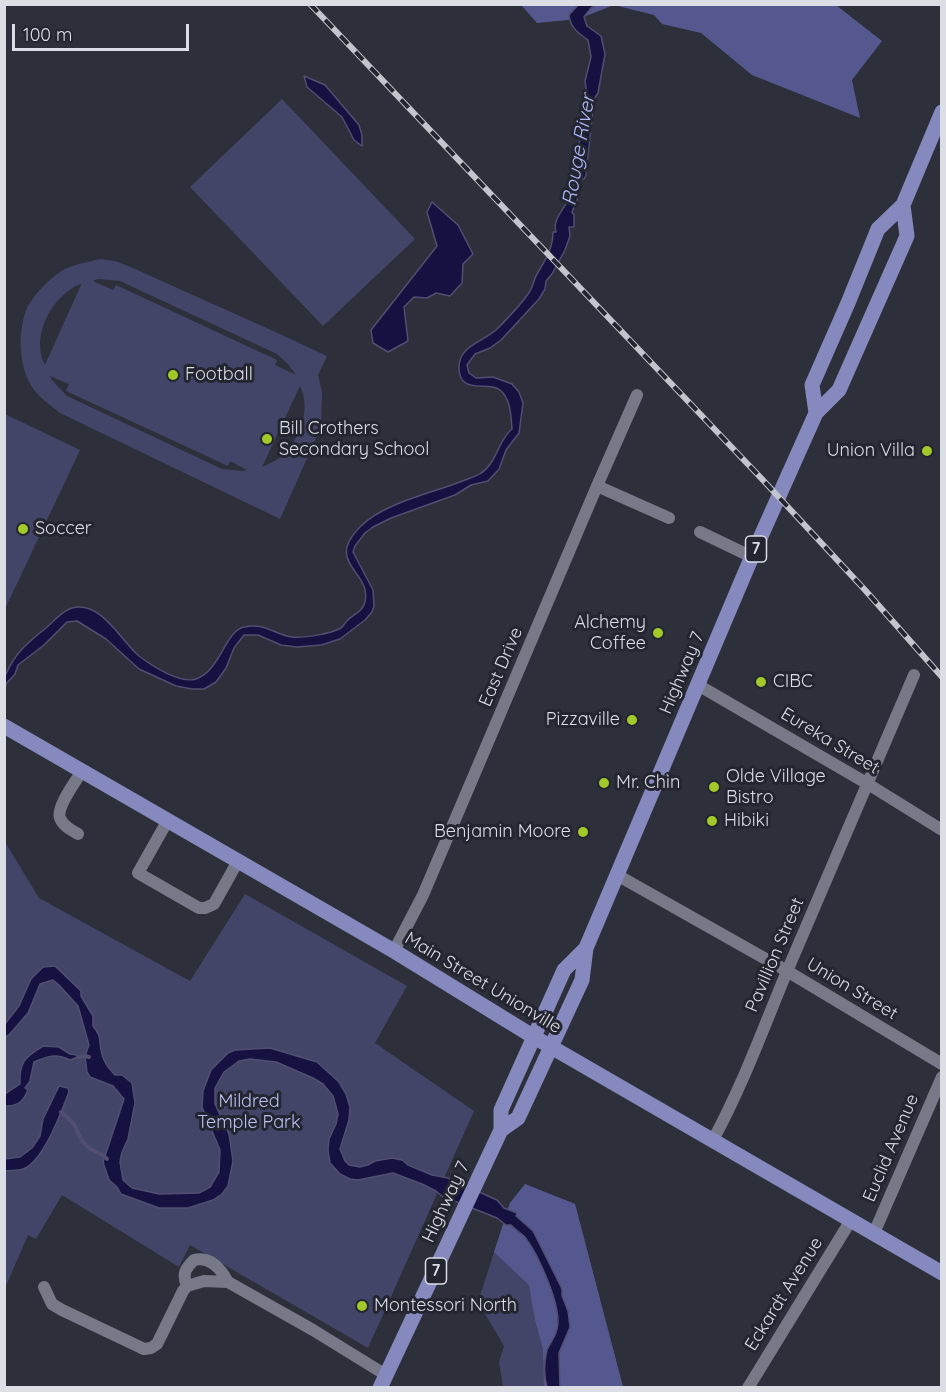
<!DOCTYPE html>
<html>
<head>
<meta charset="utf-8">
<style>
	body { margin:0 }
	#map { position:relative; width:946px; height:1392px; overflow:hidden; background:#2d2f3b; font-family:Quicksand,sans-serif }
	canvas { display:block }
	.frame { position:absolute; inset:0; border:6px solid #dcdee5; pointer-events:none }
	.scale { position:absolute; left:12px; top:24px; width:177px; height:27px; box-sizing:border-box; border:3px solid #dcdee5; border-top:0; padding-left:8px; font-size:18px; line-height:21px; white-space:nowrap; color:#dcdee5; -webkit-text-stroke:4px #232530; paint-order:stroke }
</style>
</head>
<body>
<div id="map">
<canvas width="946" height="1392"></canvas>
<div class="frame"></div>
<div class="scale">100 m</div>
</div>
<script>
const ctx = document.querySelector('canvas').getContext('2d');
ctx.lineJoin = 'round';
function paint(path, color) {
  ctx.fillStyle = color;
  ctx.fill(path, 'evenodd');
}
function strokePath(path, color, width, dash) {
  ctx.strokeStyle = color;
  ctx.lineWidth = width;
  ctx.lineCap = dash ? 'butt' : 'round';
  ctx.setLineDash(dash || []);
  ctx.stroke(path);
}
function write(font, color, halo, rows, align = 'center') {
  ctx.font = font + ' Quicksand,sans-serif';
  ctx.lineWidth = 6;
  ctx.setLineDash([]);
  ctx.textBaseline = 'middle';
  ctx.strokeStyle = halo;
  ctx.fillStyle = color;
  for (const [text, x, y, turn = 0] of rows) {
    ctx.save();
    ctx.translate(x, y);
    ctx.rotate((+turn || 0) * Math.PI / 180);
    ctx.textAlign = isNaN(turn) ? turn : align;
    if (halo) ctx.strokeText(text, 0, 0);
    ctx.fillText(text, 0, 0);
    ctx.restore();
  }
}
paint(new Path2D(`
	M282,99L415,239L323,326L190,187Z
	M100,259L115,261L126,265L271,330L327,356L318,375L322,392L321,427L280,519L60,413C49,404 34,394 28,380C19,360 18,330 27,308C33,295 52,276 65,269C76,264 88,262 100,259ZM98,279L120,281L277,354L288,364L296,375L275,365L277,360L116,285L113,290L93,281ZM80,284L81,285L45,365C30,336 52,296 80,284ZM50,376L69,384L66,391L228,466L230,461L247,470L242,471L222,469L67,396L52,380ZM300,386C312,409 299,443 279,458C274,462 267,464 262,467Z
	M5,414L80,450L5,609Z
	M5,842L39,898L190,981L245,894L407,986L375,1043L474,1111L368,1348L190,1245L179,1267L62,1195L36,1239L28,1235L5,1288Z
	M525,1184L575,1204L623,1387H503L499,1362L504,1346L478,1302L510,1203Z`), '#424567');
paint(new Path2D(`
	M521,5H836L882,41L852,80L860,118L752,75L701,33L662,24L654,15L614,5L578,19L537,23Z
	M525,1184L575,1204L623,1387H544L543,1349L535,1320L529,1285L494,1252L510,1203Z`), '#55588e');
const water = new Path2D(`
	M579,4L596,5L591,8L584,17L587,26L601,36L605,54L598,93L594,99L586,175L584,179H580L577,200L572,212L574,215V227H569L570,236L565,250L552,274L546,281L545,289L539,299L501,340L490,348L475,354L467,365L469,373L476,378L493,377L512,384L519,392L523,403L519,433L506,450L499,469L488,481L471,485L455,495L391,518L373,527L365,533L355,546L353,552L373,590L374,606L372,612L365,620L340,639L321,645L297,647L281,645L258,635H244L234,648L226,668L216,682L204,689H192L176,686L139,669L106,639L77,621L67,622L44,645L18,665L15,674L6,684L5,688V674H6C16,651 29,642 47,627C54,621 63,610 72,608C101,600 121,641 139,656C152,666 180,684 196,679C221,670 225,631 244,627C264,622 276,635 292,637C305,638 330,634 341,628C345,625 343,625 347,621C353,614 362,613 365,602C372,570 323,564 361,526C385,502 434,493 465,480C470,478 477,476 481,473C497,463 498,440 512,429C511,416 511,399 500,390C489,380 458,397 459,366C460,345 485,341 497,329C506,320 523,302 530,291C533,286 534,279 537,274C545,260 553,249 553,232H556C552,219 565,208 570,197C573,191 574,185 575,178H572L571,175L580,140L579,121L587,94L585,81L591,57L588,40C578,33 570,27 569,15Z
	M304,76L325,85L359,125L362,135V146L354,140L342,117L307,87Z
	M432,202L458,225L473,254L463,264L462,283L450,296L436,293L427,298L414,297L404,307L408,341L388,352L373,343L371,330L437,246L427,212Z
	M55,966L81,991V996L93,1016V1026C103,1038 98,1041 102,1054C104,1063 109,1068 115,1075H122L132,1083L135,1103L128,1139L122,1152L120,1162L123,1180L132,1188L159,1194L199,1193L210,1187L219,1172L220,1150L202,1107L203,1091L211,1070L228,1053L235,1050L270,1048L317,1062L339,1082L346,1094L350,1107L349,1120L340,1149L345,1161L349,1165L360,1167L368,1165L375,1161L392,1158L402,1160L408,1165L432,1175L448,1178L497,1200L504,1208L517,1213L516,1216L533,1231L562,1289V1296L568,1311L570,1327L559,1353L560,1387H547C544,1376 544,1362 547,1350C550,1343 556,1336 557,1329C563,1308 538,1254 525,1237C520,1232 515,1230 511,1225H506L497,1218L442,1196L436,1191L422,1184L393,1173L358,1180L350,1179L340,1174L330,1163L328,1150L329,1139L336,1124L338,1114L333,1096L323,1084L313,1078L276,1062L250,1059L239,1061L224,1072L215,1088V1104L229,1134L233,1161L228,1186L222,1194L213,1200L188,1208H159L121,1194L117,1187L109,1180L103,1162L124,1099L113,1086L90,1077L87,1072L85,1056L89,1045L78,1006L59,985L53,980L40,984L28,1013L9,1035L5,1037V1024L19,1006L31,979L43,967Z
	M43,1046L59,1047L70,1054L77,1055L78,1057L70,1060C56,1053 48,1056 34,1062L30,1081L25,1088L28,1090C23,1102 18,1106 5,1106V1094L20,1084C19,1062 25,1057 43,1046Z
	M59,1086L68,1088L69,1092C61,1112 44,1161 23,1169C18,1171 11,1170 5,1171V1159L20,1157L32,1148L40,1136L43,1119Z`);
paint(water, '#151140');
strokePath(water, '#514e72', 1.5);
strokePath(new Path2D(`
	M78,1057L85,1056L89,1057
	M61,1112C66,1117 72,1121 75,1126C78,1132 79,1138 84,1143C91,1152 101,1152 107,1159`), '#514e72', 4);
strokePath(new Path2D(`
	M597,486L669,518
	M700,532L752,557
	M698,685L868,784L942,830
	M168,820L138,873L199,908H205L214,904L238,861
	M78,834C71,830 63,826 60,818C56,807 76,781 82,771
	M617,875L787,971L942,1064
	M394,951L423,895L597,486L637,395
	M713,1140C743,1085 764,1026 788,969C829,871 873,773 914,675
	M874,1233L942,1077
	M187,1286C182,1274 185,1269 194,1260C210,1256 221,1269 228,1282
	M44,1287L52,1304L62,1310L144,1349L151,1348L157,1344L183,1291L187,1286L204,1281L228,1282L313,1330L386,1375
	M748,1388L851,1220`), '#787988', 12);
strokePath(new Path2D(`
	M816,413L812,385L848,303L878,229L903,205L942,112
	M4,726L394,951L534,1037L942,1273
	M501,1130L518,1118L582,980L586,948L753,554L816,413L839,390L907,236L903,205
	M380,1388L501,1130V1110L564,970L586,948`), '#8689be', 15);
const rail = new Path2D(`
	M310,4L761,478L865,590L942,677`);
strokePath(rail, '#c3c5cd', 6);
strokePath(rail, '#232530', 4, [11]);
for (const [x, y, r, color] of [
	[173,375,6,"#a2c929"],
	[267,439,6,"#a2c929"],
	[927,451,6,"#a2c929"],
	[23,529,6,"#a2c929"],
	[658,633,6,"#a2c929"],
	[761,682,6,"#a2c929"],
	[632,720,6,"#a2c929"],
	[604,783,6,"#a2c929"],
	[714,787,6,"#a2c929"],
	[712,821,6,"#a2c929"],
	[583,832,6,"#a2c929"],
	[362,1306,6,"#a2c929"]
]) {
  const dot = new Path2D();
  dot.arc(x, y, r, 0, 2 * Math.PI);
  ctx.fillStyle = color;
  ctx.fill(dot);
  strokePath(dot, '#232530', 2);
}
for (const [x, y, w] of [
	[756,549,21],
	[436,1271,21]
]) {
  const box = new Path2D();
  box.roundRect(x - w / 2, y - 13, w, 26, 4.5);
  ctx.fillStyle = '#232530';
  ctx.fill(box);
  strokePath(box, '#dcdee5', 1.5);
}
write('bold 16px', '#dcdee5', null, [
	["7",756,549],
	["7",436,1271]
]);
write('18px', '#dcdee5', '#232530', [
	["Football",185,375],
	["Bill Crothers",279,429],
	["Secondary School",279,450],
	["Union Villa",915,451,"right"],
	["Soccer",35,529],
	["Alchemy",646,623,"right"],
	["Coffee",646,644,"right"],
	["CIBC",773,682],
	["Pizzaville",620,720,"right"],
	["Olde Village",726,777],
	["Bistro",726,798],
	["Mr. Chin",616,783],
	["Hibiki",724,821],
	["Benjamin Moore",571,832,"right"],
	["Montessori North",374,1306]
], 'left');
write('18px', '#dcdee5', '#232530', [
	["East Drive",501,667,-67],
	["Highway 7",682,673,-67],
	["Eureka Street",830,741,31],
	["Pavillion Street",775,955,-67],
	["Main Street Unionville",483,983,31],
	["Union Street",852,989,31],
	["Euclid Avenue",891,1148,-67],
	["Highway 7",446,1202,-65],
	["Eckardt Avenue",784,1294,-58]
]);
write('18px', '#bcc1f3', '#232530', [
	["Mildred",249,1102],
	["Temple Park",249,1123]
]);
write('italic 20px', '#b3bafb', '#232530', [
	["Rouge River",579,150,-80]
]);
</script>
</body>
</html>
